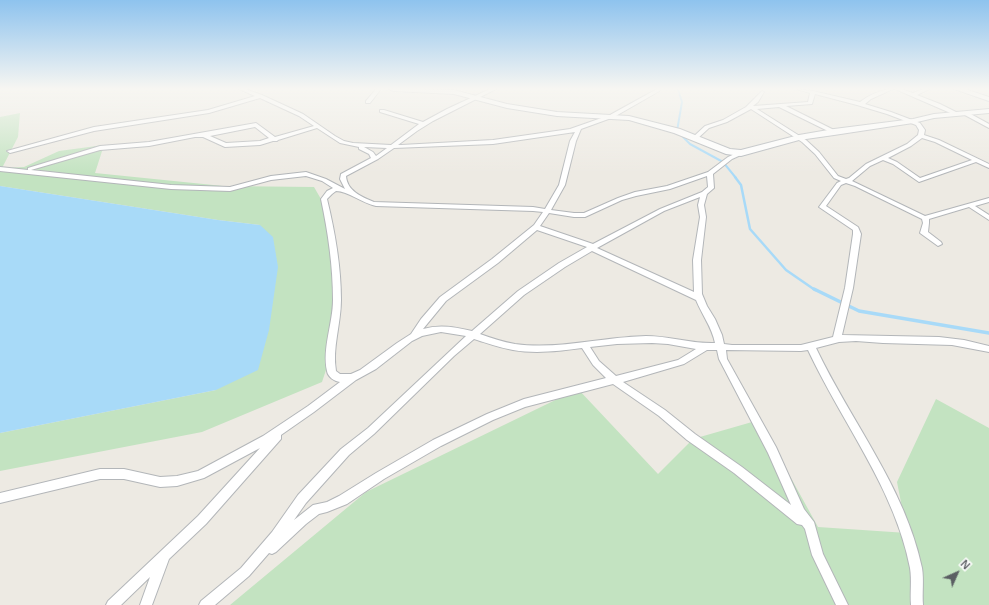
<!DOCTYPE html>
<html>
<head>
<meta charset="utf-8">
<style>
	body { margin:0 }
	#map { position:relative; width:989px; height:605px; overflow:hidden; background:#edeae3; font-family:Helvetica,sans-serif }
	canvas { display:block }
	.north { position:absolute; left:937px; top:553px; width:40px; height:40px; -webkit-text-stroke:3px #fff; paint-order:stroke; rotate:45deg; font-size:11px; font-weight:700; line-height:16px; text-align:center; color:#5b5f63 }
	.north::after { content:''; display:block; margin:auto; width:14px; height:18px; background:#5b5f63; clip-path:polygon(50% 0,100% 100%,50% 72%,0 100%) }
</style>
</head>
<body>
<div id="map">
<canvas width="989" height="605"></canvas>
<div class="north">N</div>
</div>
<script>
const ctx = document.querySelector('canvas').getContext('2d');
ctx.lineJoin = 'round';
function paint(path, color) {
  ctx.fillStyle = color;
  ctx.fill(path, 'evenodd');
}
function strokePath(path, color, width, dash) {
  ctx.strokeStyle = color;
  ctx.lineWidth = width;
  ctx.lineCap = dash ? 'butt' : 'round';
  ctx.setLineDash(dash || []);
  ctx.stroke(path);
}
paint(new Path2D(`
	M20,113L18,137L2,168L24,167L59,151L104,145L95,173L223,186L314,187L325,206L337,285L335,343L322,382L202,432L0,471V433L216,390L260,225L218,220L0,186V117Z
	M578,389L658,474L693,439L759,420L818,527L907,533L897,482L936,399L989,428V605H230L366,492Z`), '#c3e3c1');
paint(new Path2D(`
	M0,186L218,220L260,225L273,237L278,267L269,330L258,370L216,390L0,433Z`), '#a8daf8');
strokePath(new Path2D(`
	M678,89L682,102L677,131L690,144L723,162L736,178`), '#a8daf8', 2);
strokePath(new Path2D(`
	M735,177L741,185L750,229L786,270L815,290`), '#a8daf8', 2.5);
strokePath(new Path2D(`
	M814,289L859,311L989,333`), '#a8daf8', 3.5);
const street = new Path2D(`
	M239,89H245L262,95L303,114L335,136L344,141L353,143L391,145L419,124L380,112V110H384L423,122L447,109L490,89H496L433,121L417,131L398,145H401L493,140L570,129L610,115L657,89H663L614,117L581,129L576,141L565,185L551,210L574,213H584L618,198L635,192L667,186L708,172L728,157L739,152H743V154L732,159L713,174L714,188L707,194L704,205L706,217L701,260L702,294L707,306L715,319L722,335L724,344L732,345H801L833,337L845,288L853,234V230L819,207L837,183L841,181L834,178L815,154L802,142L751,109L727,122L709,128L697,139L692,138L705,126L723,120L746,107L762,91L764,92L758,102L753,106L808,102L810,93L796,89L813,91L860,102C869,95 882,89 893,89L871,99L865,104L891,112L920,123L925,130L924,135L939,140L989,164V168L976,162L919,182L893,164L883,160L870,166L852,181L925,216L989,198V202L975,206L989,215V220L969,207L929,219V223L928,232L941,242L942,244L938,246L920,233L923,223L922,219L855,186L846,183L841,185L826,206L858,227L861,234L853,288L842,335L939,337L964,340L989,346V352L952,345L883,343L856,341L839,342L816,348C851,422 905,487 922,568C924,580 922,593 923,605H911C910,593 912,580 910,568C895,489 842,423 808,350L801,351L726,350L727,359L776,447L804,509L814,522L823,554L848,605H836L812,555L805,529L802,525L797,524L734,473L687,440L659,416L613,384L525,407L493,420L441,446L384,479L347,504L327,512L319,514L306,524L276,552L272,554L269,553L249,576L215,605H199L201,601L241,568L272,532L298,495L341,449L368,428L466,336L441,332L422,336L412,341L376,369L356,380L314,412L281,435V439L206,524L169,559L152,605H140L150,577L121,605H106L108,601L198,516L260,448L204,478L177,486L160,487L124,479H100L0,503V493L100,469H124L160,477L177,476L198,471L263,436L308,406L340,382C334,381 328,377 327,371C322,348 333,323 333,300C333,266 328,232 321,199L327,191L333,188L322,181L306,176L271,180L230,191L171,189L0,171V167L28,170V168L100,146L149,142L256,123L275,137L314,126L299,116L260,98L209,113L94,131L10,153L7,151L94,127L208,110L255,96ZM815,94L857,105L887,114L916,125L919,130L918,135L907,144L866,164L849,178L846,179L838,176L819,152L806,140L757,109L779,107L832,133H836V131L786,106L812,104ZM255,127L269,138L260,141L226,143L210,136ZM317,128L340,143L359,147V149L369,154L371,158L341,174L340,179L345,189L326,179L306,172L271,176L230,187L171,185L31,170L100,150L149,146L195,137H203L225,147L260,145L273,141H277L278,140ZM575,132L570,141L559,185L545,209L533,207L374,202C362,197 347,191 346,176L378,159L394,148L493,144ZM922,138L935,142L972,160L920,178L897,162L888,158L911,146ZM364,147L387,148L376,156L373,152ZM707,176L708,187L702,192L660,209L593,244L540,226L549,213L574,217H585L622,200L636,196L670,189ZM336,191C348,191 362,203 376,206L533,211L543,212L534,225L492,259L440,297L421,319L411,334L397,343L360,370L351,374H340L336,371C332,348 341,324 341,300C341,266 335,232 327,199L332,194ZM700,197L698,205L700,217L693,260L694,292L597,248L664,211ZM537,230L587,247L559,263L518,291L472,331C455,327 440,324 423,329L446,301L498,263ZM592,251L696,300C702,315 712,327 715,343C692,344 669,336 646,336C602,337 558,350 515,344C503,342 491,338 480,334L524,295L565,267ZM474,339C487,343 500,348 513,350C536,354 559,351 582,348L593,365L606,378L524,399L487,414L433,440L376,473L339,496L327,502L313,505L294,520L306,503L349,455L374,434L454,356ZM652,343L668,344L696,349L678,360L616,376L599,361L590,347L617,344ZM707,350H717L719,359L768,453L791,505L742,467L695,434L665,410L623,382L684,364Z
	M376,89H381L370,103H366V101Z
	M895,89H901L913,93L923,89H929L917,95L940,104L960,114L955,115Z
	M963,112H967L989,124V128L963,114Z`);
const secondary = new Path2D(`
	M389,89L454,90L507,104L557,112L629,116L680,129L730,149L741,150L799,135L834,129L913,119L934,114L989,109V113L934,118L913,123L834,135L799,140L741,156L726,154L674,133L629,120L557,116L507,108L454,94L393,91Z
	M954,89H965L989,97V101Z`);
strokePath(street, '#b3b6b9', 2);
strokePath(secondary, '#b2b6ba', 2);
paint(street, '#fff');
paint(secondary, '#fff');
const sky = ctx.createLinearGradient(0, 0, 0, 174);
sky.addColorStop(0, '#8ec3ee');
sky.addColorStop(0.51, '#f7f6f2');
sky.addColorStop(1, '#f7f6f200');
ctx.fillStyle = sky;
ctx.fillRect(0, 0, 989, 174);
</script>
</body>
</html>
